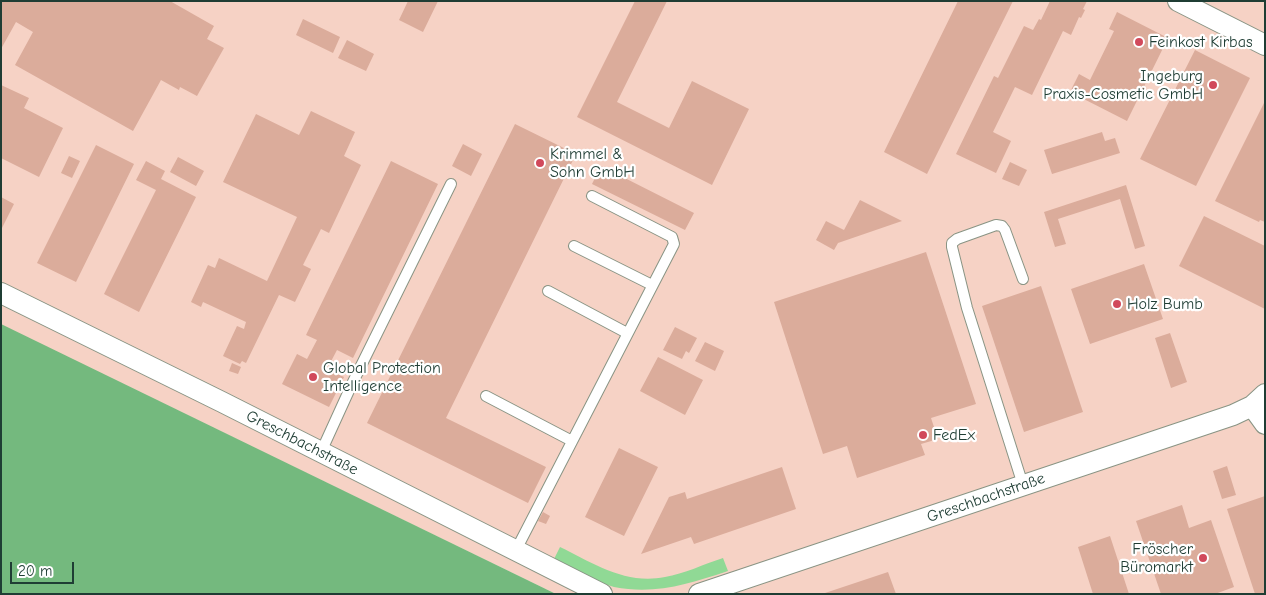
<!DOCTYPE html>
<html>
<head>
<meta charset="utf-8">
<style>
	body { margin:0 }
	#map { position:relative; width:1266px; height:595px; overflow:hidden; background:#f3ead4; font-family:"Comic Neue",sans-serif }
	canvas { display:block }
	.frame { position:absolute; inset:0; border:2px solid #1f3d34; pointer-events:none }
	.scale { position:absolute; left:10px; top:562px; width:64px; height:22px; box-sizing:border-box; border:2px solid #1f3d34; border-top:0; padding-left:6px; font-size:15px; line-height:18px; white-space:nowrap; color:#1f3d34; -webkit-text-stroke:4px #fff; paint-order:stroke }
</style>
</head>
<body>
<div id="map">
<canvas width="1266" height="595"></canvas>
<div class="frame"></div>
<div class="scale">20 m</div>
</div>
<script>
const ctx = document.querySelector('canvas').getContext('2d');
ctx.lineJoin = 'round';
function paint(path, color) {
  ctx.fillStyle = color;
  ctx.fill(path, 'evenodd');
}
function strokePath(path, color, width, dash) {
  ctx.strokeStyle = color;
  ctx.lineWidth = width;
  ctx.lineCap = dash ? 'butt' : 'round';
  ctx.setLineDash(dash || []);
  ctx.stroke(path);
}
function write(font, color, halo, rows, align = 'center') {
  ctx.font = font + ' "Comic Neue",sans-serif';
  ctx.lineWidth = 4.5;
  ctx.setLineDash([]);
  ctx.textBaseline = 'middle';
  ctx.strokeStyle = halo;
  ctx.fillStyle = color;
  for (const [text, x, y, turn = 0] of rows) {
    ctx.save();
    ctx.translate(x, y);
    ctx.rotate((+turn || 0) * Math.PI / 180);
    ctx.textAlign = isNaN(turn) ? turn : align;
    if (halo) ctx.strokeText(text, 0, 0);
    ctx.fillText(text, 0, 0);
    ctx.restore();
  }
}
paint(new Path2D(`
	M1,1H1265V594H556L1,325Z`), '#f6d2c5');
paint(new Path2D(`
	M560,547C593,563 625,585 665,577C684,574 704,564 723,558L728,571C689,584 655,595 614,587C593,581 573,569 554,559Z`), '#90d995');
paint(new Path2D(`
	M1,324L556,594H1Z`), '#74b97e');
paint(new Path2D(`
	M1,1H170L214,26L207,39L224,48L197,96L180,87L179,90L161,80L133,131L15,65L33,32L16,22L1,49Z
	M408,1H438L423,32L399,20Z
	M635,1H667L617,102L669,128L692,81L749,109L712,185L577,117Z
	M958,1H1013L927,174L884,152Z
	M1050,1H1087L1083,9L1085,10L1081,18L1079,17L1071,35L1063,31L1032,95L1015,87L993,132L1011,141L996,173L956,154L994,76L998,78L1024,26L1033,30L1039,19L1041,20Z
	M1117,12L1168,38L1127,121L1070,92L1079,74L1090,80L1114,31L1109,29Z
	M303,19L340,37L333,53L296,35Z
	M347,40L374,54L366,71L338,58Z
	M1195,50L1250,78L1196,186L1140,159Z
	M1,85L29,98L24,108L63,128L39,177L1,158Z
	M1265,101V222L1260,220L1259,222L1215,201Z
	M311,111L355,132L344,156L361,165L329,233L321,229L303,265L311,269L295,302L279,295L246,363L242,361L240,364L223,356L237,326L244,329L246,322L203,302L201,307L191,302L208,265L215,268L219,258L267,281L297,217L223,182L256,114L299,135Z
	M515,124L576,154L446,418L546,467L528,503L367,423Z
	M1102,132L1105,141L1115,138L1120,153L1052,174L1044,150Z
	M463,144L482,154L471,176L452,166Z
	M96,145L134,164L76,282L37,263Z
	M69,156L80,161L72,178L61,173Z
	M178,157L204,171L196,186L170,172Z
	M146,161L165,171L161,179L196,197L139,312L104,294L156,190L136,180Z
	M391,161L438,184L353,358L337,350L327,369L344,377L329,407L282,384L297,354L307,359L317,340L306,335Z
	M1010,162L1027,170L1019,186L1002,179Z
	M601,166L694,213L685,230L592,184Z
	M1126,185L1145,246L1135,249L1120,199L1058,219L1066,244L1055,247L1044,212Z
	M1,197L14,204L1,230Z
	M860,200L902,221L838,243L834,250L816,240L826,221L844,230Z
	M1204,216L1265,246V309L1179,266Z
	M926,252L976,404L931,418L938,439L921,444L925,455L857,478L847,446L823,454L774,302Z
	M1144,264L1163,319L1090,344L1071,289Z
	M1041,286L1083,412L1024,432L982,306Z
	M675,327L697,338L689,353L686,351L682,359L663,350Z
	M1170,333L1187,382L1171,388L1155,338Z
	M705,342L724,351L715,371L695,361Z
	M658,357L703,380L685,415L640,391Z
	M232,363L241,367L238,374L229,371Z
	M619,448L658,467L624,536L585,517Z
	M1227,466L1236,495L1222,499L1213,471Z
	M782,467L796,509L694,544L691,537L641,554L669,497L685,492L687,499Z
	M1265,496V594H1255L1227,509Z
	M1182,505L1189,528L1211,520L1234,587L1215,594H1161L1136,521Z
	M543,512L550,516L546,524L538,521Z
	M1110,536L1129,594H1093L1078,547Z
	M888,572L896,594H825V593Z`), '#dbac9b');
const service = new Path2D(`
	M574,246L652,285
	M1023,279L1005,230L1002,226L996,225L957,239L952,243V247L967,308L1023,485
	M548,291L627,333
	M486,396L572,441
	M321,452L352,384L451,184
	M516,550L674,244L672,237L592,196`);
const minor = new Path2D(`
	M1178,1L1265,45
	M1,293L222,402L602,594
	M1252,406L1265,424
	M699,594L1233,415L1252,406L1265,394`);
strokePath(service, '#899484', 12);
strokePath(minor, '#899484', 22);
strokePath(service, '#fff', 10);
strokePath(minor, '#fff', 20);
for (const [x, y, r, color] of [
	[1139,42,5,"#d1495b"],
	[1213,85,5,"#d1495b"],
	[540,163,5,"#d1495b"],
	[1117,304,5,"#d1495b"],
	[313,377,5,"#d1495b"],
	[923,435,5,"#d1495b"],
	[1203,558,5,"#d1495b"]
]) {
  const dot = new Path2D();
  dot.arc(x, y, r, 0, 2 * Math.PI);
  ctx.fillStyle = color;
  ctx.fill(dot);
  strokePath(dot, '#fff', 2);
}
write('16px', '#1f3d34', '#fff', [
	["Feinkost Kirbas",1149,42],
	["Ingeburg",1203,76,"right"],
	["Praxis-Cosmetic GmbH",1203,94,"right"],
	["Krimmel &",550,154],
	["Sohn GmbH",550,172],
	["Holz Bumb",1127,304],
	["Global Protection",323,368],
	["Intelligence",323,386],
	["FedEx",933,435],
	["Fröscher",1193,549,"right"],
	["Büromarkt",1193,567,"right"]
], 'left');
write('16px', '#1f3d34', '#fff', [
	["Greschbachstraße",302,443,27],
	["Greschbachstraße",986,498,-19]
]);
</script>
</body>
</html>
